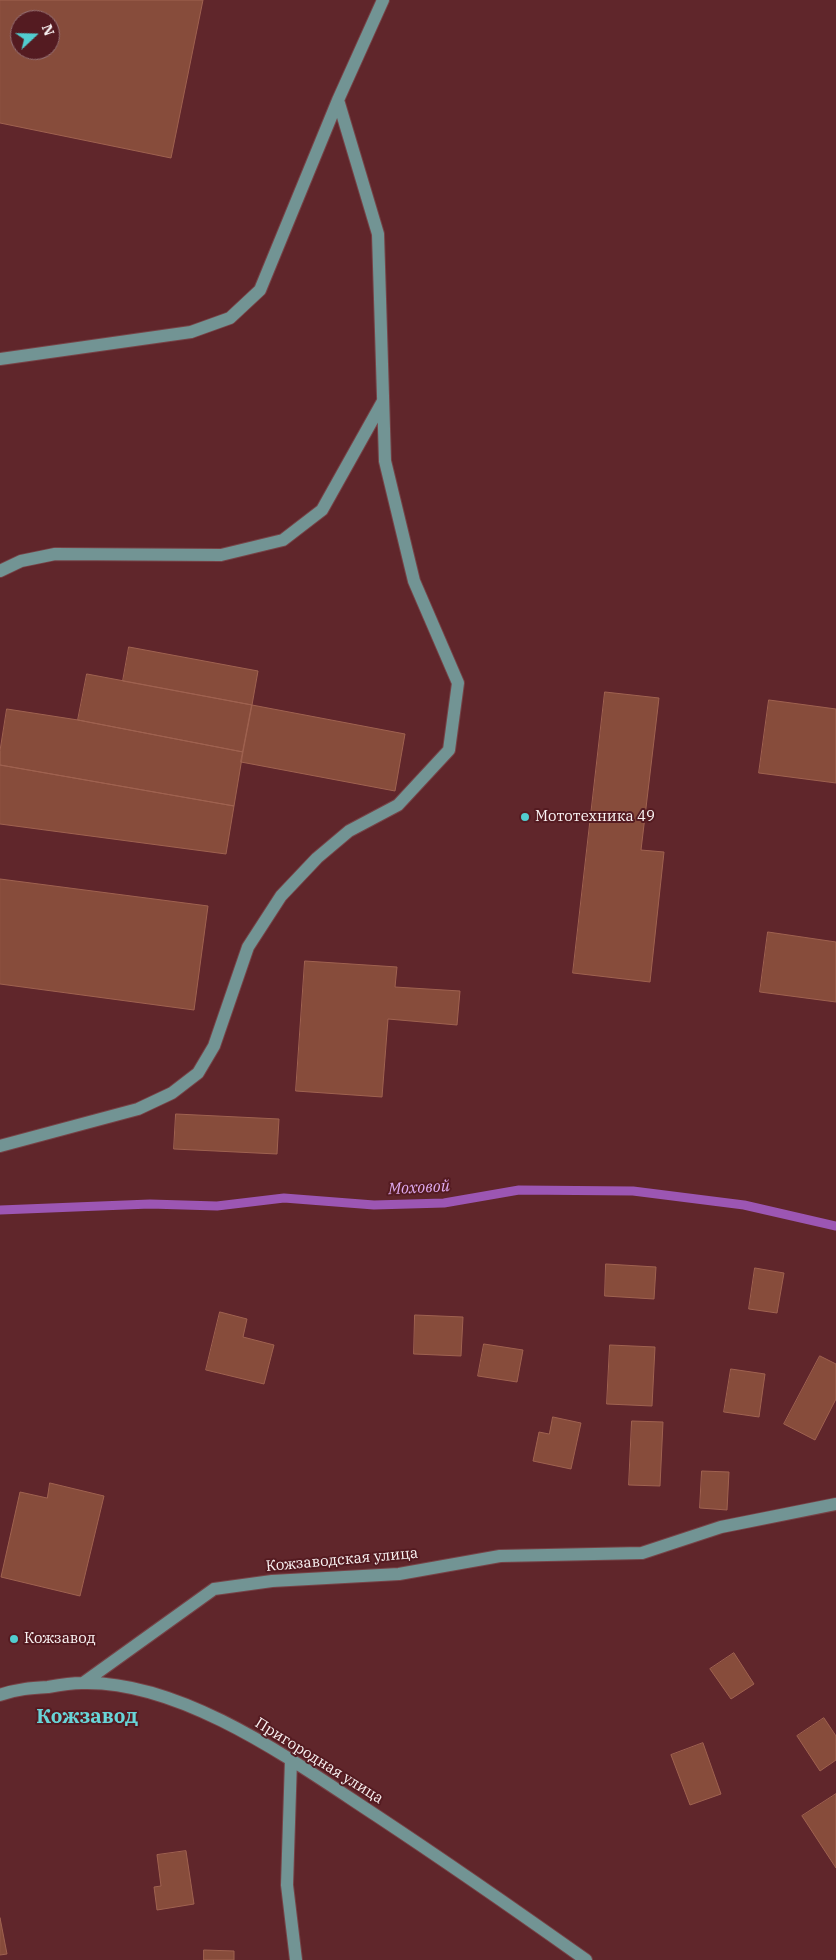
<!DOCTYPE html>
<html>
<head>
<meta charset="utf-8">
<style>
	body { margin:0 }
	#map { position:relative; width:836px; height:1960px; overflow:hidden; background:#60262b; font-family:"IBM Plex Serif",serif }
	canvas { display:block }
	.north { position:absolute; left:10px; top:10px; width:50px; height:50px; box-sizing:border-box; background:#541b21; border:1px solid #967175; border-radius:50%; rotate:69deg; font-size:14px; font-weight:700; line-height:20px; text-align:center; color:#faf3f3 }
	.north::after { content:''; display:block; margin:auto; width:18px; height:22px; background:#52cdcf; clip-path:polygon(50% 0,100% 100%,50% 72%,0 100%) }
</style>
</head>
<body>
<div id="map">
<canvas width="836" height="1960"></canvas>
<div class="north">N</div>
</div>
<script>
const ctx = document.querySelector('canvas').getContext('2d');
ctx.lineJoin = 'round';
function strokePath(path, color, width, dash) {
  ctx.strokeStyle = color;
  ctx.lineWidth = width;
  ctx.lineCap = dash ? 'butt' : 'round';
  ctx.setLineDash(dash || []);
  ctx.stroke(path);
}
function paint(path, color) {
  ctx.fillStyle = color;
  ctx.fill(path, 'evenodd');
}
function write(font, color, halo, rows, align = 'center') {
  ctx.font = font + ' "IBM Plex Serif",serif';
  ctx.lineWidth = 4;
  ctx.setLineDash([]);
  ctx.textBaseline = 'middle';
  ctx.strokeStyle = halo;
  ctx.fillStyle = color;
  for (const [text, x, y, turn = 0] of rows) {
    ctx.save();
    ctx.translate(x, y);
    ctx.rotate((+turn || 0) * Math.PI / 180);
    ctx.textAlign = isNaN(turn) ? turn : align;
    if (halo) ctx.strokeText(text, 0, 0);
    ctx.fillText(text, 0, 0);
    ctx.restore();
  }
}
strokePath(new Path2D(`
	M0,1210L150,1204L217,1206L284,1198L374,1205L444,1203L519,1190L633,1191L744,1205L836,1226`), '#9c56b3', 9);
const building = new Path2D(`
	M0,0H203L171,158L0,123ZM20,20H50V50H20Z
	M129,647L258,671L252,705L123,681Z
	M87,674L252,705L243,752L78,720Z
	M605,692L659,698L641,850L664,852L650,982L573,973Z
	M769,700L836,709V783L759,773Z
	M252,705L405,734L395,791L241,762Z
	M7,709L78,720L243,752L234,806L0,765V751Z
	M0,765L234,806L226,854L0,824Z
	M0,879L208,906L194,1010L0,984Z
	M768,932L836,942V1002L760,992Z
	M305,961L397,967L395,987L460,991L457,1025L388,1019L382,1097L296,1091Z
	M176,1114L279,1119L277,1154L174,1149Z
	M606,1264L656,1267L654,1299L605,1296Z
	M755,1268L784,1273L777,1313L749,1309Z
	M220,1312L247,1319L243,1337L274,1345L264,1384L206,1370Z
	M415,1315L463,1317L461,1356L414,1354Z
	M484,1344L523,1350L517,1382L478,1376Z
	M610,1345L655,1347L652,1406L607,1404Z
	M820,1356L836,1364V1399L815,1440L784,1424Z
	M731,1369L765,1374L759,1417L724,1412Z
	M553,1417L581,1423L571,1469L533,1461L539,1432L549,1434Z
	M632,1421L663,1422L660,1486L629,1485Z
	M702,1471L729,1472L727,1510L700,1508Z
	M50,1483L104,1496L80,1596L1,1577L20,1492L47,1498Z
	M734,1653L754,1684L731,1699L710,1669Z
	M824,1718L836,1736V1760L820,1771L797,1736Z
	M703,1743L721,1794L690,1805L671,1755Z
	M836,1794V1868L802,1816Z
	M186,1851L194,1904L157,1910L154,1887L161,1886L157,1855Z
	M0,1918L7,1954L0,1955Z
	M204,1950L234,1951V1960H204Z`);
paint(building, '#874c3b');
strokePath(building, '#9f6250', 1);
const minor = new Path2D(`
	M0,359L191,332L230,318L260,290L338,100L383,0
	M0,571L21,561L55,554L221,555L283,540L322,510L383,401
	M0,1146L138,1109L172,1093L198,1073L214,1046L248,947L281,896L317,858L349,831L398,805L449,750L458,683L414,581L385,461L378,234L338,100
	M83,1683L214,1589L272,1581L399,1574L500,1556L642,1553L721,1527L836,1504
	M0,1695C16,1689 32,1688 48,1687C59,1685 71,1683 82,1683C183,1680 296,1763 377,1816C448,1863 517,1911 586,1960
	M291,1760L287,1885L296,1960`);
strokePath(minor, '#764347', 14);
strokePath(minor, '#729494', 12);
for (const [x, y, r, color] of [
	[525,817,5,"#52cdcf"],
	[14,1639,5,"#52cdcf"]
]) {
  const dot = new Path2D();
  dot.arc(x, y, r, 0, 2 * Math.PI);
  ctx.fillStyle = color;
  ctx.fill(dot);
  strokePath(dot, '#541b21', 2);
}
write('15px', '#faf3f3', '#541b21', [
	["Мототехника 49",535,817],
	["Кожзавод",24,1639]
], 'left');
write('15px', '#faf3f3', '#541b21', [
	["Кожзаводская улица",342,1560,-5],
	["Пригородная улица",319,1761,32]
]);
write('italic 16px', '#e0abf1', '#541b21', [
	["Моховой",419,1188,-3]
]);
write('bold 20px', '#68d4d7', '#541b21', [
	["Кожзавод",87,1717]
]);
</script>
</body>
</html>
